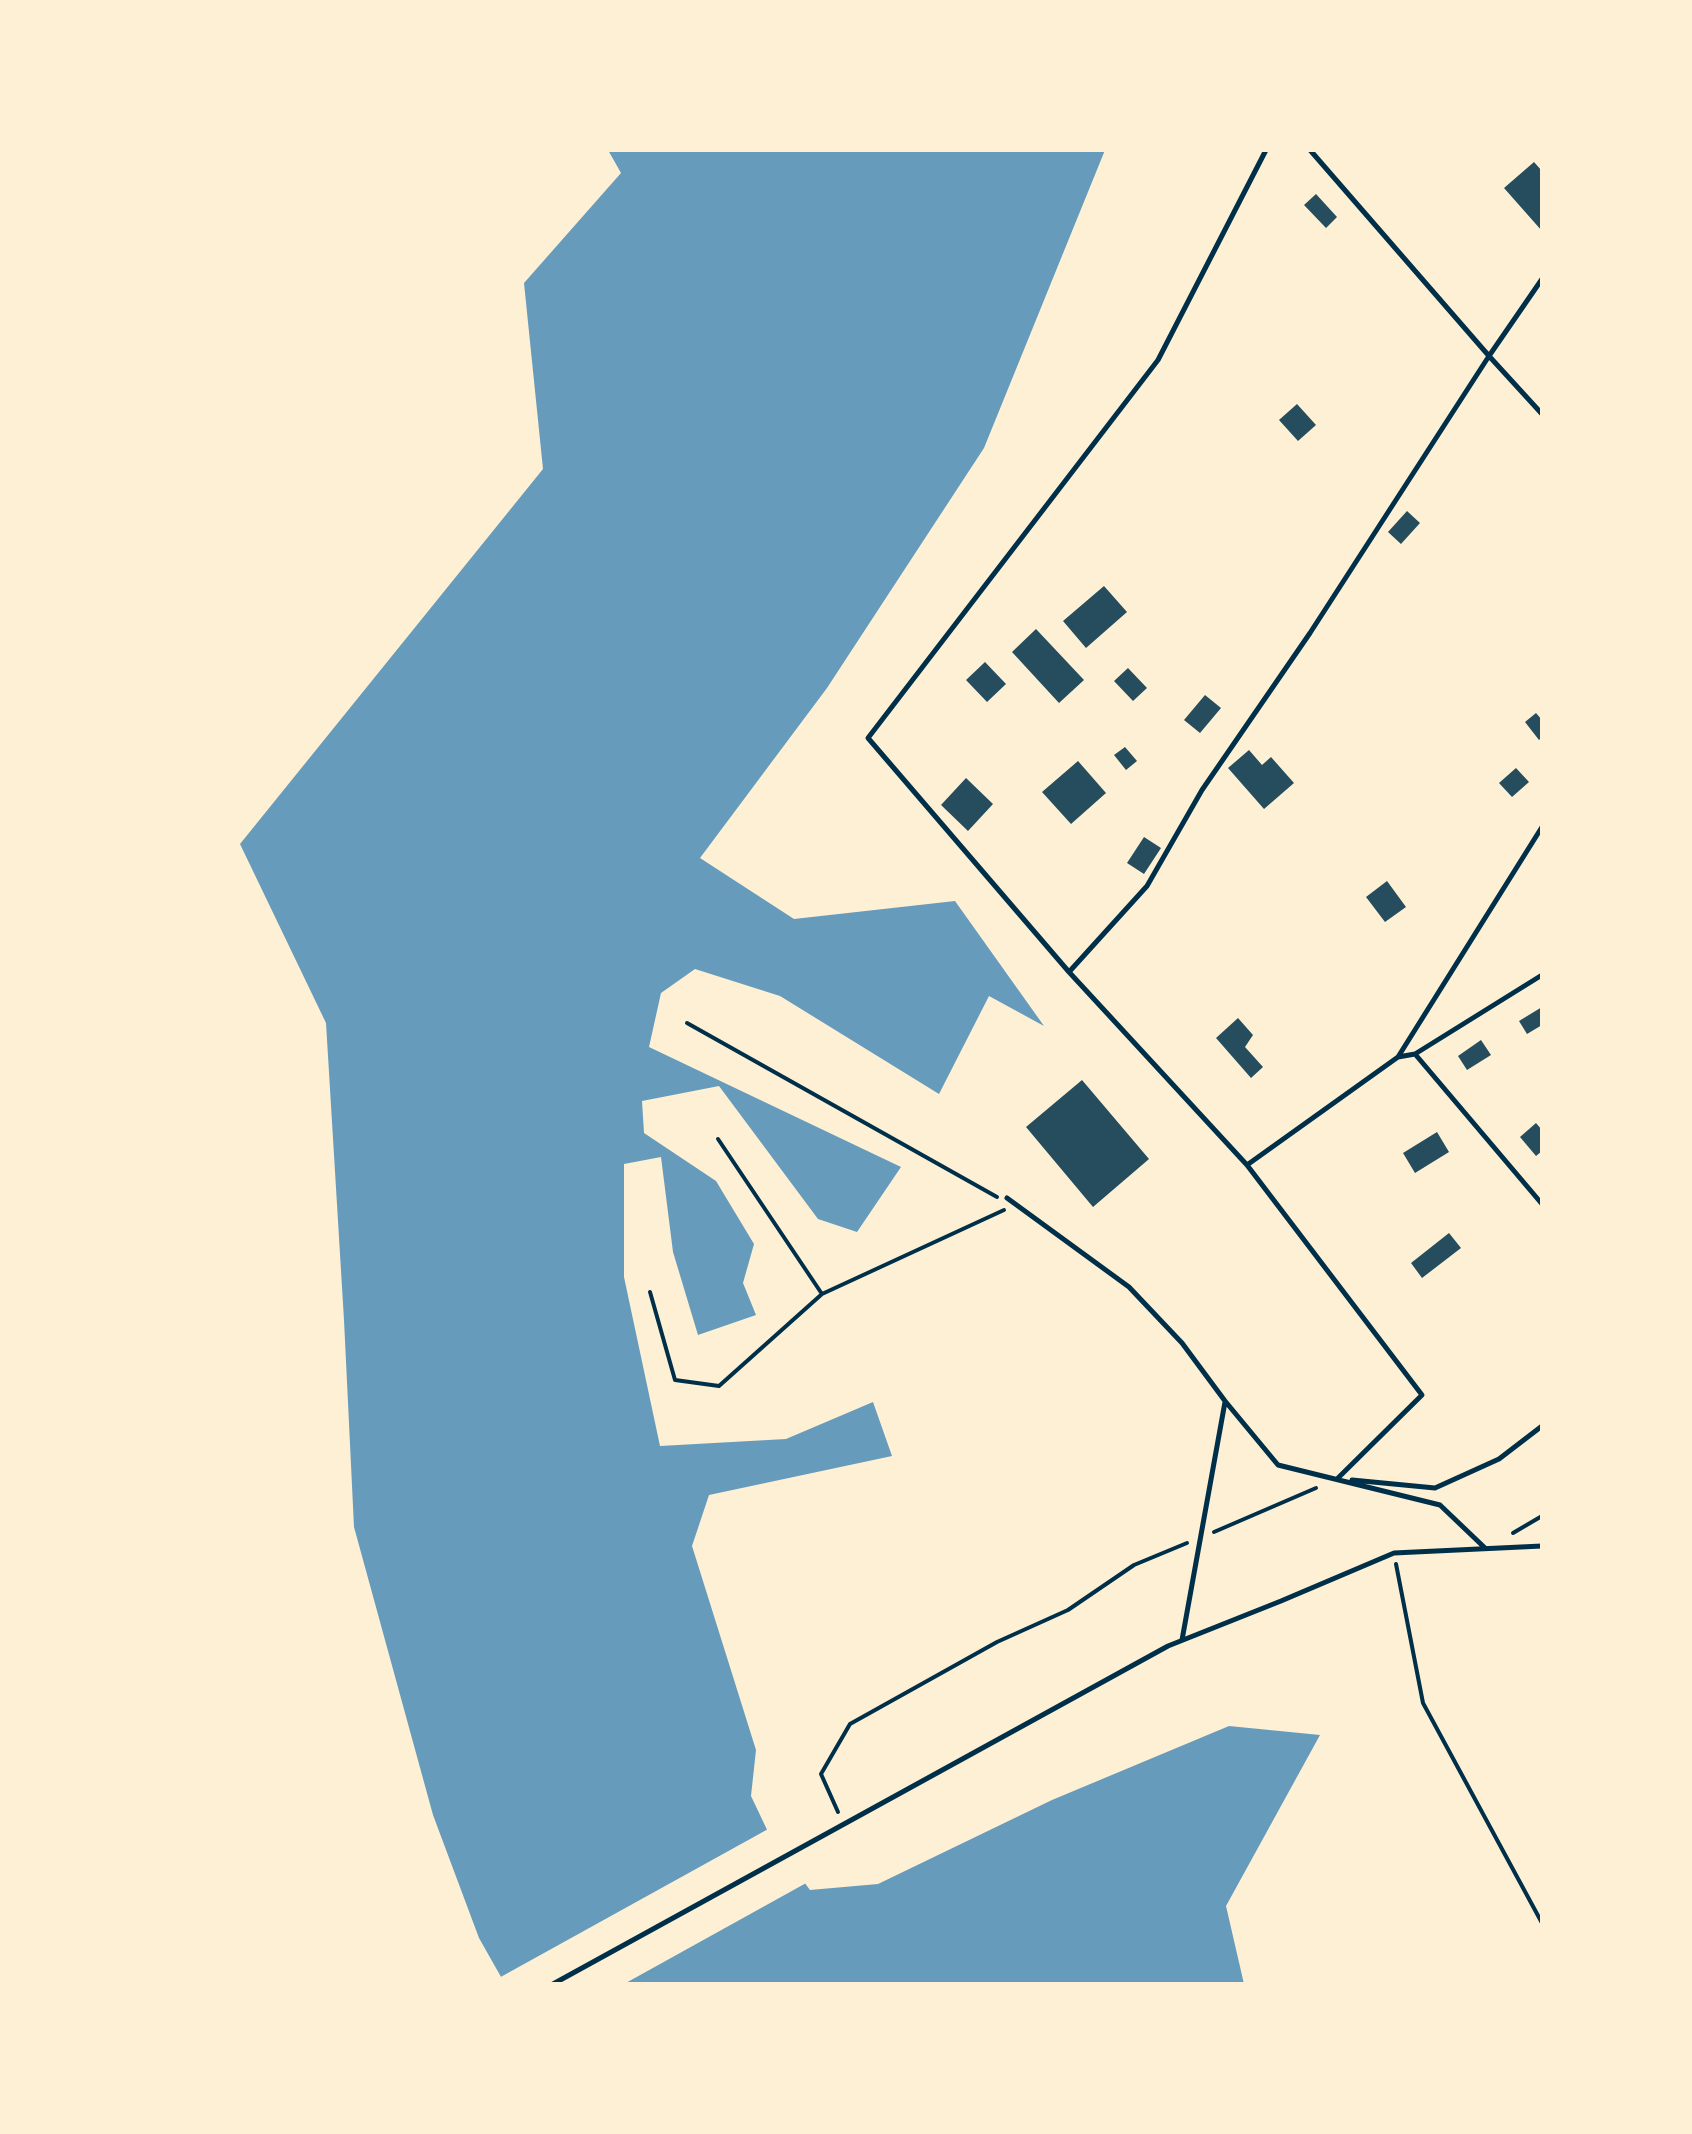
<!DOCTYPE html>
<html>
<head>
<meta charset="utf-8">
<style>
	body { margin:0 }
	#map { position:relative; width:1692px; height:2134px; overflow:hidden; background:#fdf0d5; font-family:Commissioner,sans-serif }
	canvas { display:block }
	.frame { position:absolute; inset:0; border:152px solid #fdf0d5; pointer-events:none }
</style>
</head>
<body>
<div id="map">
<canvas width="1692" height="2134"></canvas>
<div class="frame"></div>
</div>
<script>
const ctx = document.querySelector('canvas').getContext('2d');
ctx.lineJoin = 'round';
function paint(path, color) {
  ctx.fillStyle = color;
  ctx.fill(path, 'evenodd');
}
function strokePath(path, color, width, dash) {
  ctx.strokeStyle = color;
  ctx.lineWidth = width;
  ctx.lineCap = dash ? 'butt' : 'round';
  ctx.setLineDash(dash || []);
  ctx.stroke(path);
}
paint(new Path2D(`
	M608,150H1105L984,448L827,688L700,858L794,919L955,901L1044,1026L989,996L939,1094L780,996L695,969L661,993L649,1047L901,1167L857,1232L818,1219L719,1086L642,1101L644,1133L716,1181L754,1244L743,1283L756,1315L698,1335L673,1252L661,1157L624,1164V1277L660,1446L786,1439L873,1402L892,1456L709,1495L692,1546L756,1750L751,1796L770,1836L810,1890L878,1884L1052,1800L1229,1726L1320,1735L1226,1906L1244,1984H505L479,1938L433,1815L354,1527L344,1320L326,1023L240,844L543,469L524,283L621,173Z`), '#669bbc');
paint(new Path2D(`
	M770,1828L808,1882L624,1984H500L497,1979Z`), '#fdf0d5');
paint(new Path2D(`
	M1534,162L1542,171V231L1504,188Z
	M1316,194L1337,217L1326,228L1304,205Z
	M1297,404L1316,425L1298,441L1279,420Z
	M1407,511L1420,523L1401,544L1388,532Z
	M1104,586L1127,612L1086,648L1063,621Z
	M1036,629L1084,680L1059,703L1012,652Z
	M985,662L1006,684L987,702L966,680Z
	M1128,668L1147,688L1133,701L1114,681Z
	M1205,695L1221,708L1200,733L1184,720Z
	M1536,713L1542,720V737L1539,740L1525,722Z
	M1125,747L1137,761L1126,770L1114,755Z
	M1249,750L1262,765L1271,757L1294,783L1264,809L1228,768Z
	M1078,761L1106,793L1071,824L1042,792Z
	M1516,768L1529,782L1512,797L1499,783Z
	M966,778L993,804L968,831L941,805Z
	M1144,837L1161,848L1144,874L1127,863Z
	M1387,881L1406,907L1385,922L1366,897Z
	M1542,1007V1025L1527,1034L1519,1021Z
	M1238,1018L1253,1035L1245,1047L1263,1067L1251,1078L1216,1038Z
	M1481,1040L1491,1055L1467,1070L1458,1056Z
	M1082,1080L1149,1159L1093,1207L1026,1127Z
	M1536,1123L1542,1130V1151L1536,1156L1520,1137Z
	M1437,1132L1449,1152L1415,1173L1403,1153Z
	M1449,1233L1461,1248L1422,1278L1411,1263Z`), '#264d5e');
strokePath(new Path2D(`
	M687,1023L997,1197
	M718,1139L822,1294
	M650,1292L675,1380L719,1386L822,1294L1004,1210
	M1214,1532L1316,1488
	M1513,1533L1542,1516
	M1396,1564L1423,1703L1542,1923
	M838,1812L821,1774L850,1724L997,1642L1068,1610L1134,1565L1187,1543`), '#003049', 4);
strokePath(new Path2D(`
	M1266,150L1158,360L868,738L1069,972L1247,1165L1422,1395L1337,1479
	M1310,150L1489,356L1542,414
	M1069,972L1147,886L1202,790L1310,633L1489,356L1542,279
	M1415,1054L1542,1204
	M1398,1057L1415,1054L1542,975
	M1247,1165L1398,1057L1542,827
	M1007,1198L1129,1287L1182,1343L1225,1401L1278,1465L1440,1505L1485,1548
	M1352,1480L1435,1488L1499,1459L1542,1426
	M1182,1640L1225,1402
	M553,1984L1168,1646L1281,1601L1394,1553L1542,1546`), '#003049', 5);
</script>
</body>
</html>
